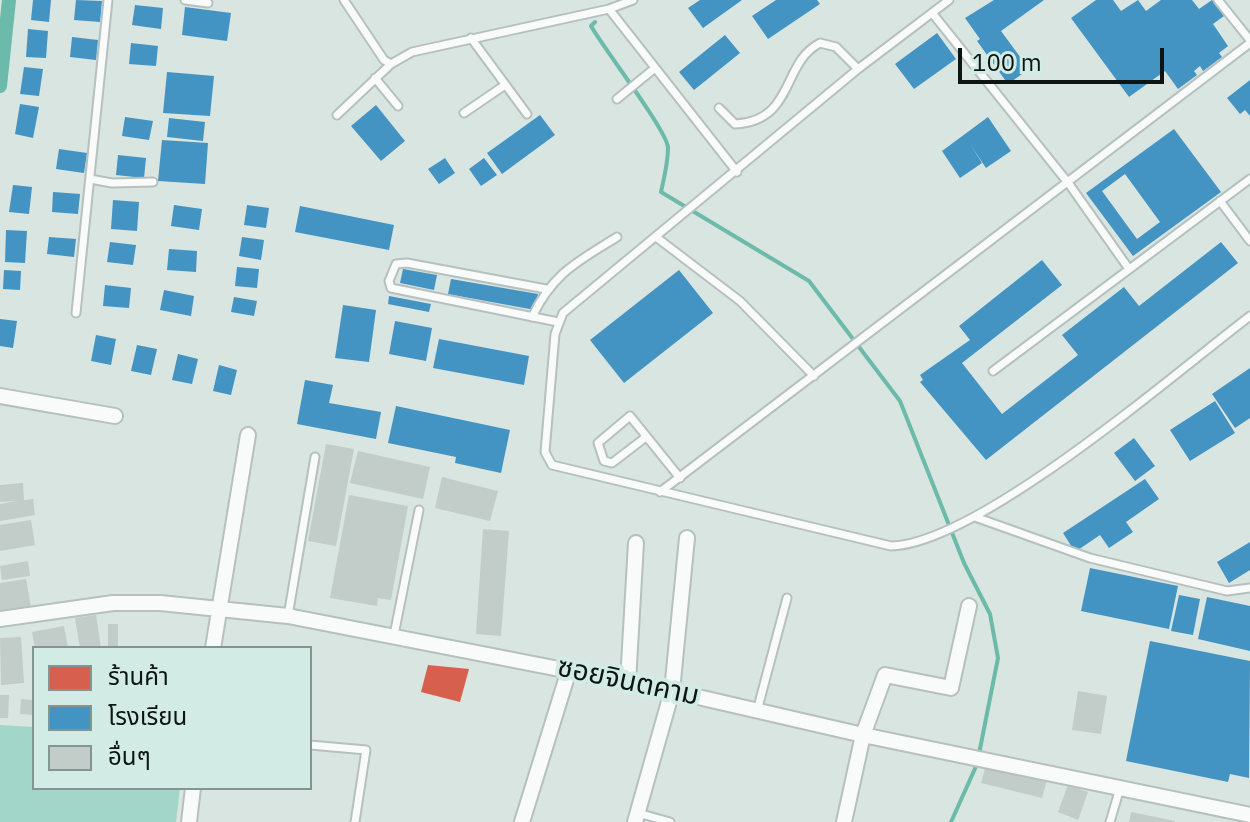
<!DOCTYPE html>
<html>
<head>
<meta charset="utf-8">
<style>
	body { margin:0 }
	#map { position:relative; width:1250px; height:822px; overflow:hidden; background:#d8e5e1; font-family:"IBM Plex Sans","Noto Sans Thai",sans-serif }
	canvas { display:block }
	.legend { position:absolute; left:32px; top:646px; width:280px; height:144px; box-sizing:border-box; background:#d2ebe4; border:2px solid #839590; margin:0; padding:10px 14px; list-style:none; font-size:24px; color:#0c1512 }
	.legend li { display:flex; align-items:center; gap:16px; height:40px }
	.legend b { width:40px; border:2px solid #839590 }
	.scale { position:absolute; left:958px; top:48px; width:206px; height:36px; box-sizing:border-box; border:4px solid #0c1512; border-top:0; padding-left:10px; font-size:24px; line-height:28px; white-space:nowrap; color:#0c1512; -webkit-text-stroke:6px #d2ebe4; paint-order:stroke }
</style>
</head>
<body>
<div id="map">
<canvas width="1250" height="822"></canvas>
<ul class="legend">
<li><b style="height:22px;background:#d6604d"></b>ร้านค้า</li>
<li><b style="height:22px;background:#4393c3"></b>โรงเรียน</li>
<li><b style="height:22px;background:#c2ccc9"></b>อื่นๆ</li>
</ul>
<div class="scale">100 m</div>
</div>
<script>
const ctx = document.querySelector('canvas').getContext('2d');
ctx.lineJoin = 'round';
function paint(path, color) {
  ctx.fillStyle = color;
  ctx.fill(path, 'evenodd');
}
function strokePath(path, color, width, dash) {
  ctx.strokeStyle = color;
  ctx.lineWidth = width;
  ctx.lineCap = dash ? 'butt' : 'round';
  ctx.setLineDash(dash || []);
  ctx.stroke(path);
}
function write(font, color, halo, rows, align = 'center') {
  ctx.font = font + ' "IBM Plex Sans","Noto Sans Thai",sans-serif';
  ctx.lineWidth = 8;
  ctx.setLineDash([]);
  ctx.textBaseline = 'middle';
  ctx.strokeStyle = halo;
  ctx.fillStyle = color;
  for (const [text, x, y, turn = 0] of rows) {
    ctx.save();
    ctx.translate(x, y);
    ctx.rotate((+turn || 0) * Math.PI / 180);
    ctx.textAlign = isNaN(turn) ? turn : align;
    if (halo) ctx.strokeText(text, 0, 0);
    ctx.fillText(text, 0, 0);
    ctx.restore();
  }
}
paint(new Path2D(`
	M0,725L34,727V788H180L176,822H0Z`), '#a2d6c9');
paint(new Path2D(`
	M428,665L469,669L460,702L421,692Z`), '#d6604d');
paint(new Path2D(`
	M33,0H51L49,22L31,20Z
	M76,0L102,1L100,22L74,20Z
	M700,0H742L703,28L688,8Z
	M776,0H817L820,4L768,39L752,16Z
	M994,0H1044L1001,31L1029,69L1008,84L977,41L980,39L965,18Z
	M1096,0H1113L1121,11L1138,0L1146,11L1161,0H1192L1199,9L1212,0L1224,16L1213,24L1228,46L1219,53L1222,57L1203,71L1200,66L1194,71L1197,75L1178,89L1165,71L1129,97L1071,18Z
	M135,5L163,8L161,29L132,25Z
	M185,7L231,13L227,41L182,35Z
	M28,29L48,31L46,58L26,57Z
	M937,33L956,59L914,89L895,64Z
	M725,35L740,53L694,90L679,72Z
	M72,37L98,40L96,60L70,57Z
	M131,43L158,46L156,66L129,64Z
	M24,67L43,69L39,96L20,94Z
	M167,72L214,76L210,116L163,113Z
	M1250,80V116L1245,110L1240,114L1227,98Z
	M20,104L39,107L33,138L15,134Z
	M376,105L405,141L381,161L351,126Z
	M540,115L555,135L502,174L487,153Z
	M125,117L153,121L149,140L122,136Z
	M988,117L1011,151L986,168L970,144L982,163L960,178L942,151Z
	M169,118L205,122L203,141L167,137Z
	M1174,129L1221,192L1133,256L1086,193ZM1125,174L1160,222L1137,239L1102,191Z
	M162,140L208,143L205,184L158,181Z
	M59,149L87,153L84,173L56,169Z
	M118,155L146,158L144,178L116,175Z
	M445,158L455,173L439,184L428,169Z
	M484,158L497,175L481,186L469,169Z
	M13,185L32,187L29,214L9,212Z
	M53,192L80,194L78,214L52,212Z
	M113,200L139,202L137,231L111,229Z
	M174,205L202,209L199,230L171,226Z
	M247,205L269,208L266,228L244,225Z
	M300,206L394,225L389,250L295,232Z
	M6,230L27,231L25,263L5,262Z
	M49,237L76,239L74,257L47,254Z
	M242,237L264,240L261,260L239,256Z
	M110,242L136,245L133,265L107,262Z
	M1221,242L1238,263L986,460L920,382L923,380L920,375L970,340L959,326L1042,260L1062,285L962,363L1002,414L1078,355L1062,335L1124,287L1139,306Z
	M169,249L197,251L196,272L167,270Z
	M237,267L259,269L257,288L235,286Z
	M403,269L437,275L434,290L400,283Z
	M4,270L21,271L20,290L3,289Z
	M679,270L713,313L624,383L590,340Z
	M451,279L538,294L535,310L448,294Z
	M105,285L131,288L129,308L103,306Z
	M164,290L194,296L191,316L160,310Z
	M389,296L431,304L429,312L388,304Z
	M234,297L257,301L254,316L231,312Z
	M343,305L376,310L369,362L335,358Z
	M0,319L17,321L13,348L0,346Z
	M395,321L432,328L426,361L389,354Z
	M96,335L116,339L111,365L91,361Z
	M439,339L529,356L524,385L433,368Z
	M137,345L157,349L151,375L131,371Z
	M178,354L198,359L192,384L172,380Z
	M219,365L237,370L231,395L213,391Z
	M1250,368V418L1235,428L1212,394Z
	M305,380L333,385L329,403L381,412L376,439L297,424Z
	M1215,401L1235,433L1190,461L1170,430Z
	M396,406L510,430L501,473L455,463L456,457L388,443Z
	M1134,438L1155,466L1135,481L1114,453Z
	M1145,479L1159,499L1126,522L1133,532L1109,548L1100,535L1075,552L1063,533Z
	M1250,542V570L1229,583L1217,562Z
	M1090,568L1178,586L1169,629L1081,611Z
	M1179,595L1200,599L1193,635L1171,631Z
	M1207,597L1250,606V651L1198,639Z
	M1150,641L1250,661L1249,778L1230,774L1228,782L1126,761Z`), '#4393c3');
strokePath(new Path2D(`
	M595,22L591,26C604,49 668,132 668,148C668,163 664,178 661,192L809,281L900,401L964,563L990,614L998,658L979,754
	M951,822L978,762`), '#6bbaaa', 4);
strokePath(new Path2D(`
	M0,86L9,0`), '#6bbaaa', 14);
paint(new Path2D(`
	M326,444L354,449L336,546L308,541Z
	M358,451L430,467L423,499L350,483Z
	M442,477L498,491L490,521L435,508Z
	M23,483L24,500L33,499L35,515L0,521V504L17,501L0,502V485Z
	M349,495L408,506L391,600L378,598L377,606L330,598Z
	M31,520L35,545L0,551V525Z
	M483,529L509,531L501,636L476,634Z
	M28,561L30,576L2,580L0,566Z
	M26,579L31,607L0,613V583Z
	M96,615L101,648H80L75,618Z
	M108,624H118V648H108Z
	M64,626L68,648H35L32,632Z
	M21,637L24,683L1,685L0,638Z
	M1078,691L1107,696L1101,734L1072,730Z
	M0,695H9L8,718H0Z
	M21,699L34,700V715L20,714Z
	M986,765L1047,780L1042,798L981,783Z
	M1068,785L1088,792L1078,820L1058,812Z
	M1131,812L1175,821V822H1129Z`), '#c2ccc9');
const lane = new Path2D(`
	M185,0L208,3
	M344,0L384,60L391,64L412,52L609,9L633,0
	M949,0L858,69L563,313L555,334L545,452L552,465L891,546C978,544 1175,373 1250,316
	M1218,0L1250,40
	M609,9L737,172
	M933,14L1069,184L1129,269
	M471,38L527,114
	M375,78L398,106
	M617,99L655,68
	M719,108L735,124C795,121 781,63 820,43L836,47L858,69
	M464,113L505,85
	M337,115L391,64
	M90,179L112,183L153,182
	M1220,201L1250,241
	M656,237L740,301L814,376
	M546,289L407,263L396,264L389,281L391,288L558,322
	M76,313L108,0
	M532,317C553,273 577,262 617,237
	M993,371L1250,179
	M646,437L612,463L604,461L598,443L630,416L680,478
	M660,492L1250,43
	M975,517L1090,558L1227,591L1250,588
	M288,616L315,457
	M394,635L419,510
	M757,711L787,598
	M310,745L366,750L355,822
	M638,813L670,822
	M1110,822L1120,788`);
const street = new Path2D(`
	M0,396L115,416
	M0,619L113,603H160L288,616L672,691L863,735L1250,815
	M213,648L248,435
	M628,682L636,543
	M189,822L193,788
	M522,822L569,670
	M635,822L672,691L687,538
	M844,822L863,735L885,675L951,688L969,606`);
strokePath(lane, '#b6c0be', 11);
strokePath(street, '#b6c0be', 18);
strokePath(lane, '#f9fbfa', 7);
strokePath(street, '#f9fbfa', 14);
write('28px', '#0c1512', '#d2ebe4', [
	["ซอยจินตคาม",628,682,12]
]);
</script>
</body>
</html>
